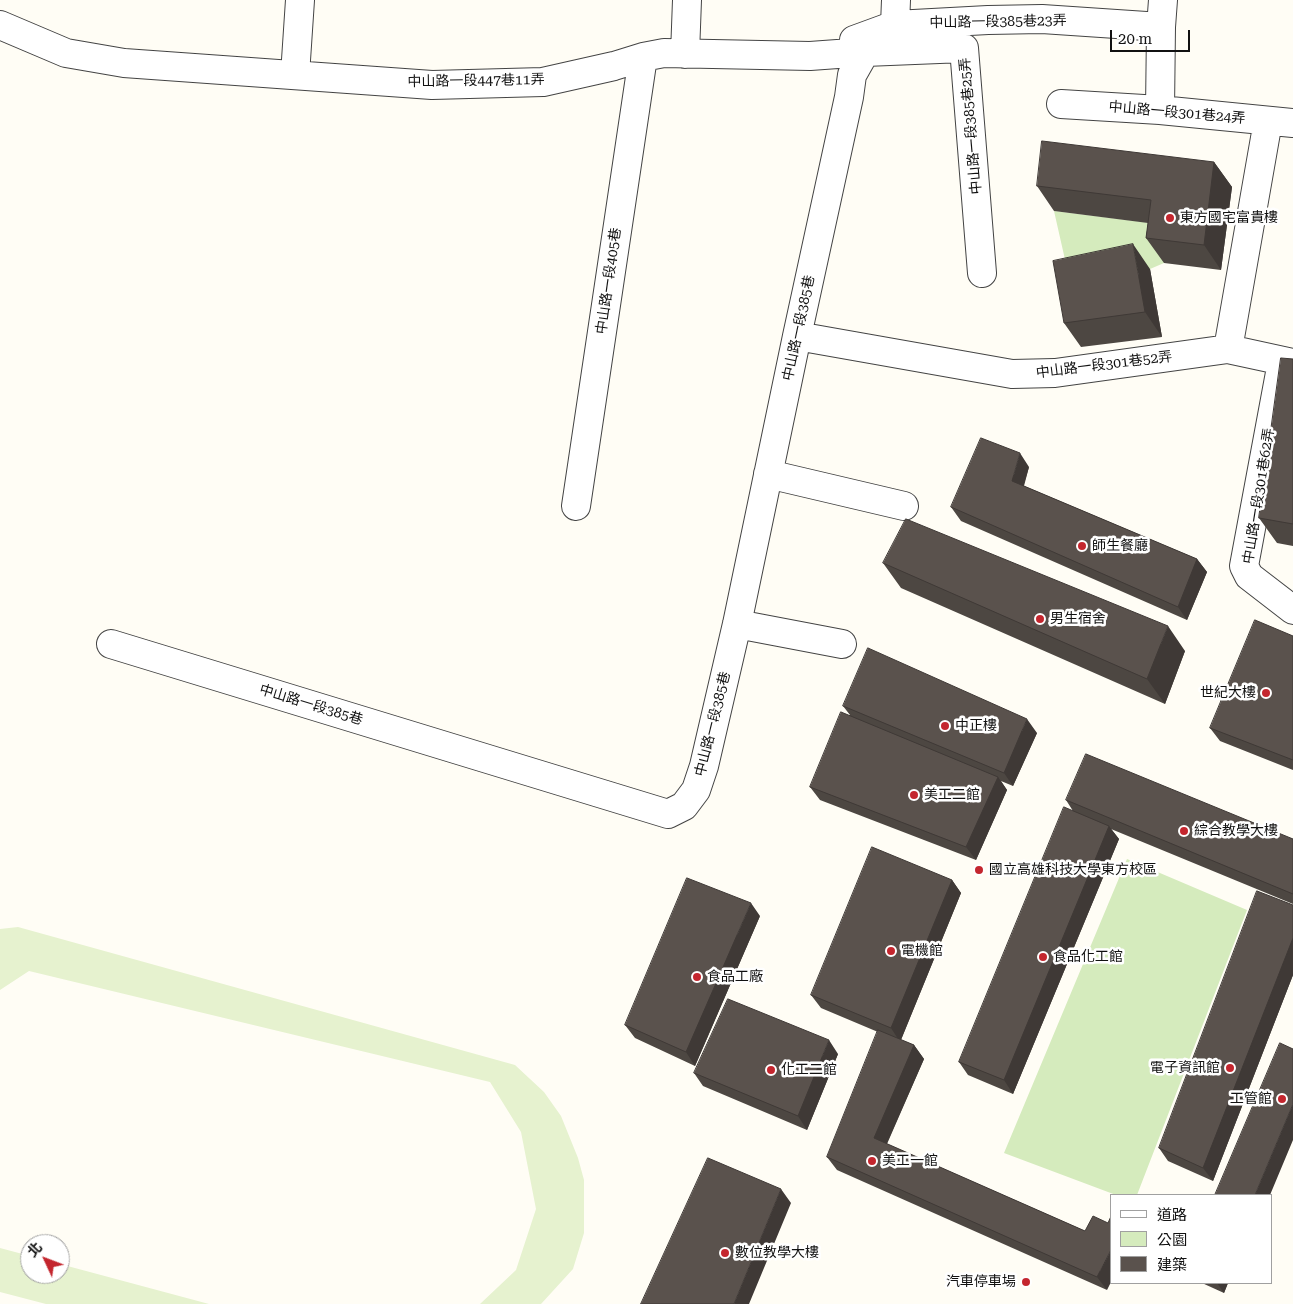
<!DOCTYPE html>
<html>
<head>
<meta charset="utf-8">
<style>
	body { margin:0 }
	#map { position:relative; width:1293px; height:1304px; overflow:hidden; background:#fffdf5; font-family:"Roboto Serif","Noto Sans TC",serif }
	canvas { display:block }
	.legend { position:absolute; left:1110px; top:1194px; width:162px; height:90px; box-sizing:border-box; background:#fff; border:1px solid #a0a0a0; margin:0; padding:6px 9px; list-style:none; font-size:15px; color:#111 }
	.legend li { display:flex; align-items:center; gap:10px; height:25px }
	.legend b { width:25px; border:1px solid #a0a0a0 }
	.north { position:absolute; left:20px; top:1234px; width:50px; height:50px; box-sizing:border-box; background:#fff; border:1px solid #a0a0a0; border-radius:50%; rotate:313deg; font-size:14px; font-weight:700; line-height:20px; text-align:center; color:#111 }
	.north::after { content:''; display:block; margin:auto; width:18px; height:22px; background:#c4262e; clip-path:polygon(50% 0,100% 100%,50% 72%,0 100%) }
	.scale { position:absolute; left:1110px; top:30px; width:80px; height:22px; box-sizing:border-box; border:2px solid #111; border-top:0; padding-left:6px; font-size:15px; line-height:18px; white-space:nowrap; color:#111; -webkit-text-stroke:4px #fff; paint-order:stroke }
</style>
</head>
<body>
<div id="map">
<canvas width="1293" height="1304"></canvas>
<ul class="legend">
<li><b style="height:6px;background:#fff"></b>道路</li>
<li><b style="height:14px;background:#d5ebbd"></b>公園</li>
<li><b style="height:14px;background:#5a524d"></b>建築</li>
</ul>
<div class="north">北</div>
<div class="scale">20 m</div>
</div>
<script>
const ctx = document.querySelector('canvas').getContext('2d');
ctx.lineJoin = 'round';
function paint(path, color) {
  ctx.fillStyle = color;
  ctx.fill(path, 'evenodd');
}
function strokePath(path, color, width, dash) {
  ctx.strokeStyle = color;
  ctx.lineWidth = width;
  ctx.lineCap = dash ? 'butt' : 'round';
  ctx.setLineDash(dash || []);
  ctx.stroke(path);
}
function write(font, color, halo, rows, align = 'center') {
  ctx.font = font + ' "Roboto Serif","Noto Sans TC",serif';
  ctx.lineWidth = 5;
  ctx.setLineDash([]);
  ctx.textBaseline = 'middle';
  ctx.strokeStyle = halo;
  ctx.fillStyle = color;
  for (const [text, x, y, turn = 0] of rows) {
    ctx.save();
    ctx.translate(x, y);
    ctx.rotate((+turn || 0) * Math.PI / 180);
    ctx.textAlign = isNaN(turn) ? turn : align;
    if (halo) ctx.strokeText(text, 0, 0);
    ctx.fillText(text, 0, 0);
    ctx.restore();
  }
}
paint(new Path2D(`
	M1054,211L1168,225L1164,263L1150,269L1071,286Z
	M1127,859L1247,910L1137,1195H1116L1004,1153Z`), '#d5ebbd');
paint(new Path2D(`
	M18,927L515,1065L544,1092L561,1116L578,1158L584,1180V1233L573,1269L541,1304H480L516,1270L536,1209L521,1132L490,1082L29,971L0,990V929Z
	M0,1248L30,1256V1274H60V1264L209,1304H46L0,1292Z`), '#e6f2cf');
const minor = new Path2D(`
	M0,25L66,53L124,63L432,85L543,82L614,66L643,57L664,53L810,56L865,52L854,40L895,25L988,20L1042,19L1161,27
	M895,25L896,0
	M685,54L687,0
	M295,75L300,0
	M1061,104L1160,110L1293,123
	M1160,110L1161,27L1163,0
	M797,336L1012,374L1055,373L1228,349L1293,363
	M1228,349L1268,121
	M1282,362L1244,566L1249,576L1293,610
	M768,474L904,506
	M576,506L643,57
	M737,624L842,644
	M111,644L668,814L684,806L696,790L704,766L737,624L797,336L849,97L852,75L865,52L964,48L982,273`);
strokePath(minor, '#444', 30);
strokePath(minor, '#fff', 28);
paint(new Path2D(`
	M1214,162L1232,187L1221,270L1164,263L1146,238L1148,223L1054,211L1037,186Z
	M1150,269L1162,337L1081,347L1064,323Z
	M1293,359V546L1277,543L1259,518Z
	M1029,467L1024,486L1197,559L1207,572L1187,620L961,521L951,507Z
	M883,563L1185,651L1165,704L901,588Z
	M1293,636V770L1220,741L1210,728Z
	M843,706L1037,733L1013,786L1001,781L1007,790L976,860L820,800L810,787L850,715Z
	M1066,800L1293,839V904L1111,829L1119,839L1013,1094L968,1075L959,1062L1073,811Z
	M952,880L961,893L901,1040L914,1045L924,1059L887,1144L1085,1231L1107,1290L837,1170L827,1157L878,1032L821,1008L811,995Z
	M1293,905V975L1213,1181L1168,1161L1159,1148Z
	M760,916L695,1066L635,1038L625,1025Z
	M838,1054L807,1130L703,1086L694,1073Z
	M1202,1283H1228L1224,1293Z`), '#4d4742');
paint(new Path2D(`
	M1214,162L1232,187L1221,270L1204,245Z
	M1133,244L1150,269L1162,337L1145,312Z
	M1020,453L1029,467L1021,494L1012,481Z
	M1197,559L1207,572L1187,620L1178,607Z
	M1168,626L1185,651L1165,704L1147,679Z
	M1027,719L1037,733L1013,786L1004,773Z
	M998,777L1007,790L976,860L966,847Z
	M1109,826L1119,839L1013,1094L1004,1080Z
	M952,880L961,893L900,1042L891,1028Z
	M751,903L760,916L695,1066L686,1052Z
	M1293,938V975L1213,1181L1203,1168Z
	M829,1040L838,1054L807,1130L798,1116Z
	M914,1045L924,1059L883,1152L874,1138Z
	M1293,1104V1140L1270,1195H1255Z
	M781,1189L791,1203L749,1304H734Z
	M1112,1248V1280L1107,1290L1097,1277Z
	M1217,1283H1228L1224,1293Z`), '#3f3936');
const building = new Path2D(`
	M1042,141L1214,162L1204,245L1146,238L1151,200L1037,186Z
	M1133,244L1145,312L1064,323L1053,261Z
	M1281,358L1293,359V524L1259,518Z
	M981,438L1020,453L1012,481L1197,559L1178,607L951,507Z
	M906,519L1168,626L1147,679L883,563Z
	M1255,620L1293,636V760L1210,728Z
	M868,648L1027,719L1004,773L843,706Z
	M841,712L998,777L966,847L810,787Z
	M1086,754L1293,839V894L1066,800Z
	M1064,807L1109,826L1004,1080L959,1062Z
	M872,847L952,880L891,1028L811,995Z
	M687,878L751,903L686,1052L625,1025Z
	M1257,891L1293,905V938L1203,1168L1159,1148Z
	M728,999L829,1040L798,1116L694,1073Z
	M878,1030L914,1045L874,1138L1085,1231L1093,1216L1108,1223L1112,1214V1248L1097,1277L827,1157Z
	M1280,1043L1293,1049V1104L1255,1195H1215Z
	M708,1158L781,1189L734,1304H641Z`);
paint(building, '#5a524d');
strokePath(building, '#3f3936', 1);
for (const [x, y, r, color] of [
	[1170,218,5,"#c4262e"],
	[1082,546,5,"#c4262e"],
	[1040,619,5,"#c4262e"],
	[1266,693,5,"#c4262e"],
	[945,726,5,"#c4262e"],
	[914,795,5,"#c4262e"],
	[1184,831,5,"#c4262e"],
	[979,870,5,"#c4262e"],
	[891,951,5,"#c4262e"],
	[1043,957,5,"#c4262e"],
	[697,977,5,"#c4262e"],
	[1230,1068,5,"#c4262e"],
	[771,1070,5,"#c4262e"],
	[1282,1099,5,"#c4262e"],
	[872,1161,5,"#c4262e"],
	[725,1253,5,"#c4262e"],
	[1026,1282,5,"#c4262e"]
]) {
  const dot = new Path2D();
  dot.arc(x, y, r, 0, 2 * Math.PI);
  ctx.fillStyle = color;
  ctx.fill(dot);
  strokePath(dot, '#fff', 2);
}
write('14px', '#111', '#fff', [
	["中山路一段385巷23弄",998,22,-1],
	["中山路一段447巷11弄",476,81,-1],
	["中山路一段301巷24弄",1177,113,5],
	["中山路一段385巷25弄",971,126,-95],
	["中山路一段405巷",609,281,-82],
	["中山路一段385巷",799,328,-78],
	["中山路一段301巷52弄",1104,365,-7],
	["中山路一段301巷62弄",1259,496,-81],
	["中山路一段385巷",311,705,17],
	["中山路一段385巷",713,724,-76]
]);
write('14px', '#111', '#fff', [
	["東方國宅富貴樓",1180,218],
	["師生餐廳",1092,546],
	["男生宿舍",1050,619],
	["世紀大樓",1256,693,"right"],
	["中正樓",955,726],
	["美工二館",924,795],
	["綜合教學大樓",1194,831],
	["國立高雄科技大學東方校區",989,870],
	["電機館",901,951],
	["食品化工館",1053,957],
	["食品工廠",707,977],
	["電子資訊館",1220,1068,"right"],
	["化工二館",781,1070],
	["工管館",1272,1099,"right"],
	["美工一館",882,1161],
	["數位教學大樓",735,1253],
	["汽車停車場",1016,1282,"right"]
], 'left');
</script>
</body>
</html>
